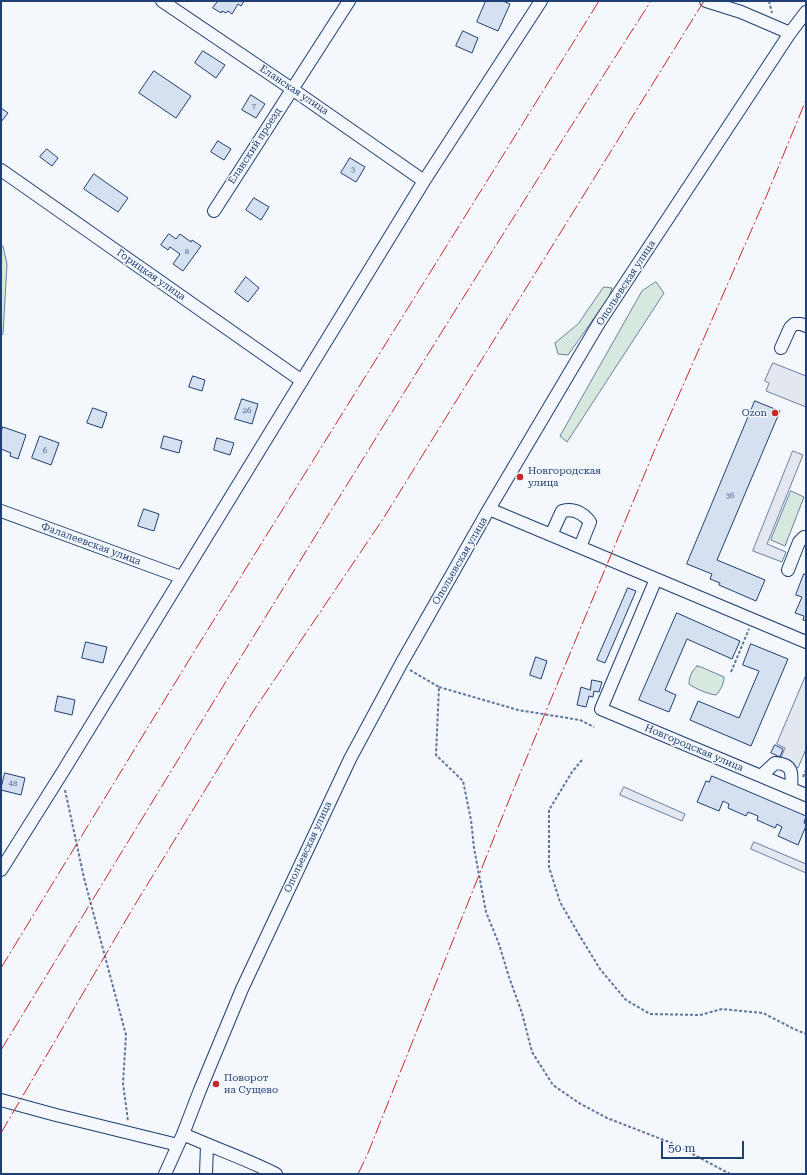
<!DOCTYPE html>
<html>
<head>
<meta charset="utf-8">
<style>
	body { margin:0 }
	#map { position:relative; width:807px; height:1175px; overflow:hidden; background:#f4f7fb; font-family:"Roboto Serif",serif }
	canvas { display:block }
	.frame { position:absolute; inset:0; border:2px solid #1d3f73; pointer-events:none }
	.scale { position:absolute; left:661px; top:1141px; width:83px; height:18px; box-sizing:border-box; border:2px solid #1d3f73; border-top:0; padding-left:5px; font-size:12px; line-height:14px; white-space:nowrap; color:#1d3f73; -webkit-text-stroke:3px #f4f7fb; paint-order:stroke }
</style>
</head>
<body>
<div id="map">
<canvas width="807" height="1175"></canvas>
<div class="frame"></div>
<div class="scale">50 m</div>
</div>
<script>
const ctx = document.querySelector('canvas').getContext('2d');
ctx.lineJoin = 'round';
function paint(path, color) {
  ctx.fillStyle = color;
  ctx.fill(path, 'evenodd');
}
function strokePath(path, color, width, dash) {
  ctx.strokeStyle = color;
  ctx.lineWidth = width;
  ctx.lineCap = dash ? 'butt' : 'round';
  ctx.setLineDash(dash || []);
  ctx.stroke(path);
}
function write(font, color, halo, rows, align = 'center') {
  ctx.font = font + ' "Roboto Serif",serif';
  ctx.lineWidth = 3;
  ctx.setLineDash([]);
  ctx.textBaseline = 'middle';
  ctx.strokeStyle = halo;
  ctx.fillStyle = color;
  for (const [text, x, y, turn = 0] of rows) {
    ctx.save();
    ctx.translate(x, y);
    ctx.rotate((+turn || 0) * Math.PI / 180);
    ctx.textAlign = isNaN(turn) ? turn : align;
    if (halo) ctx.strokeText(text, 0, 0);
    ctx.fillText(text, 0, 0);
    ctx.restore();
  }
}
const green = new Path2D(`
	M1,246H3L7,264L3,334L1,336Z
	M656,282L664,293L567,442L560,436L642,291Z
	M604,287L612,288L609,297L568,355L558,354L555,343L578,324Z
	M791,491L804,497L785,546L771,540Z
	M697,666L701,667L724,677C724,683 721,690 716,695C708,694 696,689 689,684C689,677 692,671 697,666Z`);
paint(green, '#d7e8df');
strokePath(green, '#687fa3', 1);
const parking = new Path2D(`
	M773,363L806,376V407L766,391L769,383L765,381Z
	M793,451L803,455L767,544L786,552L782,562L753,551Z
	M806,675V749L798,768L780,760L785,748L777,744Z
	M624,787L685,814L682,821L620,795Z
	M754,842L806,864V873L751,849Z`);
paint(parking, '#e3e8f0');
strokePath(parking, '#687fa3', 1);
const building = new Path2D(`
	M218,1H244L241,6L238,4L232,14L228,11L226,13L222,11L221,13L213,8Z
	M486,1H503L510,4L498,31L477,22Z
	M463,31L478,38L472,53L456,46Z
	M203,51L225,65L216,78L195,63Z
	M154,71L191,96L176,118L139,93Z
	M251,95L265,104L256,118L242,110Z
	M1,108L8,113L1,122Z
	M218,141L231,149L224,160L211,152Z
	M47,149L58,158L52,166L40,157Z
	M350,158L365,167L356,182L341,173Z
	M94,174L128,198L118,212L84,189Z
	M254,198L269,207L261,220L246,210Z
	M169,234L176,239L180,234L191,242L192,240L201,246L183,271L173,264L180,254L170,247L168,250L161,245Z
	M246,277L259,288L248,302L235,292Z
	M193,376L205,380L202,391L189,387Z
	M242,399L258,404L252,424L235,419Z
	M755,401L780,411L717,560L765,580L756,601L719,585L720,583L710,579L712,574L687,564Z
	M93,408L107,413L102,428L87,423Z
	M3,427L26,435L18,459L10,456L11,453L1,449V433Z
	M40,436L59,443L51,465L32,458Z
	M164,436L182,441L179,453L161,448Z
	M217,438L234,443L230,455L214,450Z
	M144,509L159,514L154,531L138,526Z
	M804,574L806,575V621L803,620L804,616L795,613L802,597L796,595Z
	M628,588L636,591L605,663L597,660Z
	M677,613L740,641L732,659L687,639L665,690L676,695L669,712L639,700Z
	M86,642L107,647L103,663L82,658Z
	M751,644L788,659L751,746L690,720L698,701L739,718L759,671L743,665Z
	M536,657L547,661L541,679L530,675Z
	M592,680L602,682L599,692L594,691L593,697L589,696L586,707L577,705L581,687L590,690Z
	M58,696L75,700L72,715L55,711Z
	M775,745L783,749L780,757L771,753Z
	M5,773L25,778L21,795L1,790Z
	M712,776L806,816L804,823L806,824V826L798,845L778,836L782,827L777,824L775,828L757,820L758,816L748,812L746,816L728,808L729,804L723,801L719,811L697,802L706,781L709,782Z`);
paint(building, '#d5e0f0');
strokePath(building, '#1d3f73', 1);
const minor = new Path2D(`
	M162,1L292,89L424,181
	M706,1L741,12L790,33
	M1,170L302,381
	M214,211L349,1
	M781,348L790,328L794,324H801L806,326
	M489,509L656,579L601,709L806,795
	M1,511L181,577
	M551,535L562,511C574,508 583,513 590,522L580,547
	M788,570L799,542L804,537H806
	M656,579L806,642
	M761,776L775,763C794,764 792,774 791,788
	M1,870L62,773L424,181L541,1
	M1,1100L56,1115L178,1145
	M183,1134C214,1148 246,1159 276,1174
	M165,1174L183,1134L200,1090L242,989L350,759L401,664L489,509L599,323L790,33L806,12
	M206,1174L207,1145`);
strokePath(minor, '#1d3f73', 14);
strokePath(new Path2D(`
	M769,1L772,13
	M410,670L439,687L436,755L463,781L471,820L474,848L486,912L499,944L509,977L522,1013L532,1052L553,1085L579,1103L607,1118L674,1144L730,1174
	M731,672L749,629
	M439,687L518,710L580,720L594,727
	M582,760L572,772L549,810V867L560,902L578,933L600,969L626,1000L650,1014L700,1015L722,1009L763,1013L794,1029L806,1034
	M803,777L806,770
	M65,790L84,878L126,1035L123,1083L128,1121`), '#5e769c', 2, [3, 2]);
strokePath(minor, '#f4f7fb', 12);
strokePath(new Path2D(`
	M1,968L197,647L599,1
	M1,1050C215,699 429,347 651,1
	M1,1133L133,908L254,710L383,519L704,1
	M358,1174L368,1153L507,805L655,449L766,197L806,100`), '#c62828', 1, [14, 3, 2, 3]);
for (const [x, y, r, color] of [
	[775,413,4,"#c62828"],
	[520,477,4,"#c62828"],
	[216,1084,4,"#c62828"]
]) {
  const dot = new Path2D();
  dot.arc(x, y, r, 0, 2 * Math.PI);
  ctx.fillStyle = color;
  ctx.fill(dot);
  strokePath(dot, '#f4f7fb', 1.5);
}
write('8px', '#4b6792', null, [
	["7",254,107],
	["3",353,170],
	["8",187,252],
	["26",247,411],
	["6",45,451],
	["36",730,496],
	["48",13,784]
]);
write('10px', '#1d3f73', '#f4f7fb', [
	["Еланская улица",294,90,34],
	["Еланский проезд",255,146,-57],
	["Горицкая улица",151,275,35],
	["Опольевская улица",626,283,-57],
	["Фалалеевская улица",91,544,20],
	["Опольевская улица",460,561,-60],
	["Новгородская улица",694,748,23],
	["Опольевская улица",308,847,-65]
]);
write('10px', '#1d3f73', '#f4f7fb', [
	["Ozon",767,413,"right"],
	["Новгородская",528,471],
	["улица",528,483],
	["Поворот",224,1078],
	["на Сущево",224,1090]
], 'left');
</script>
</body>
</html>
